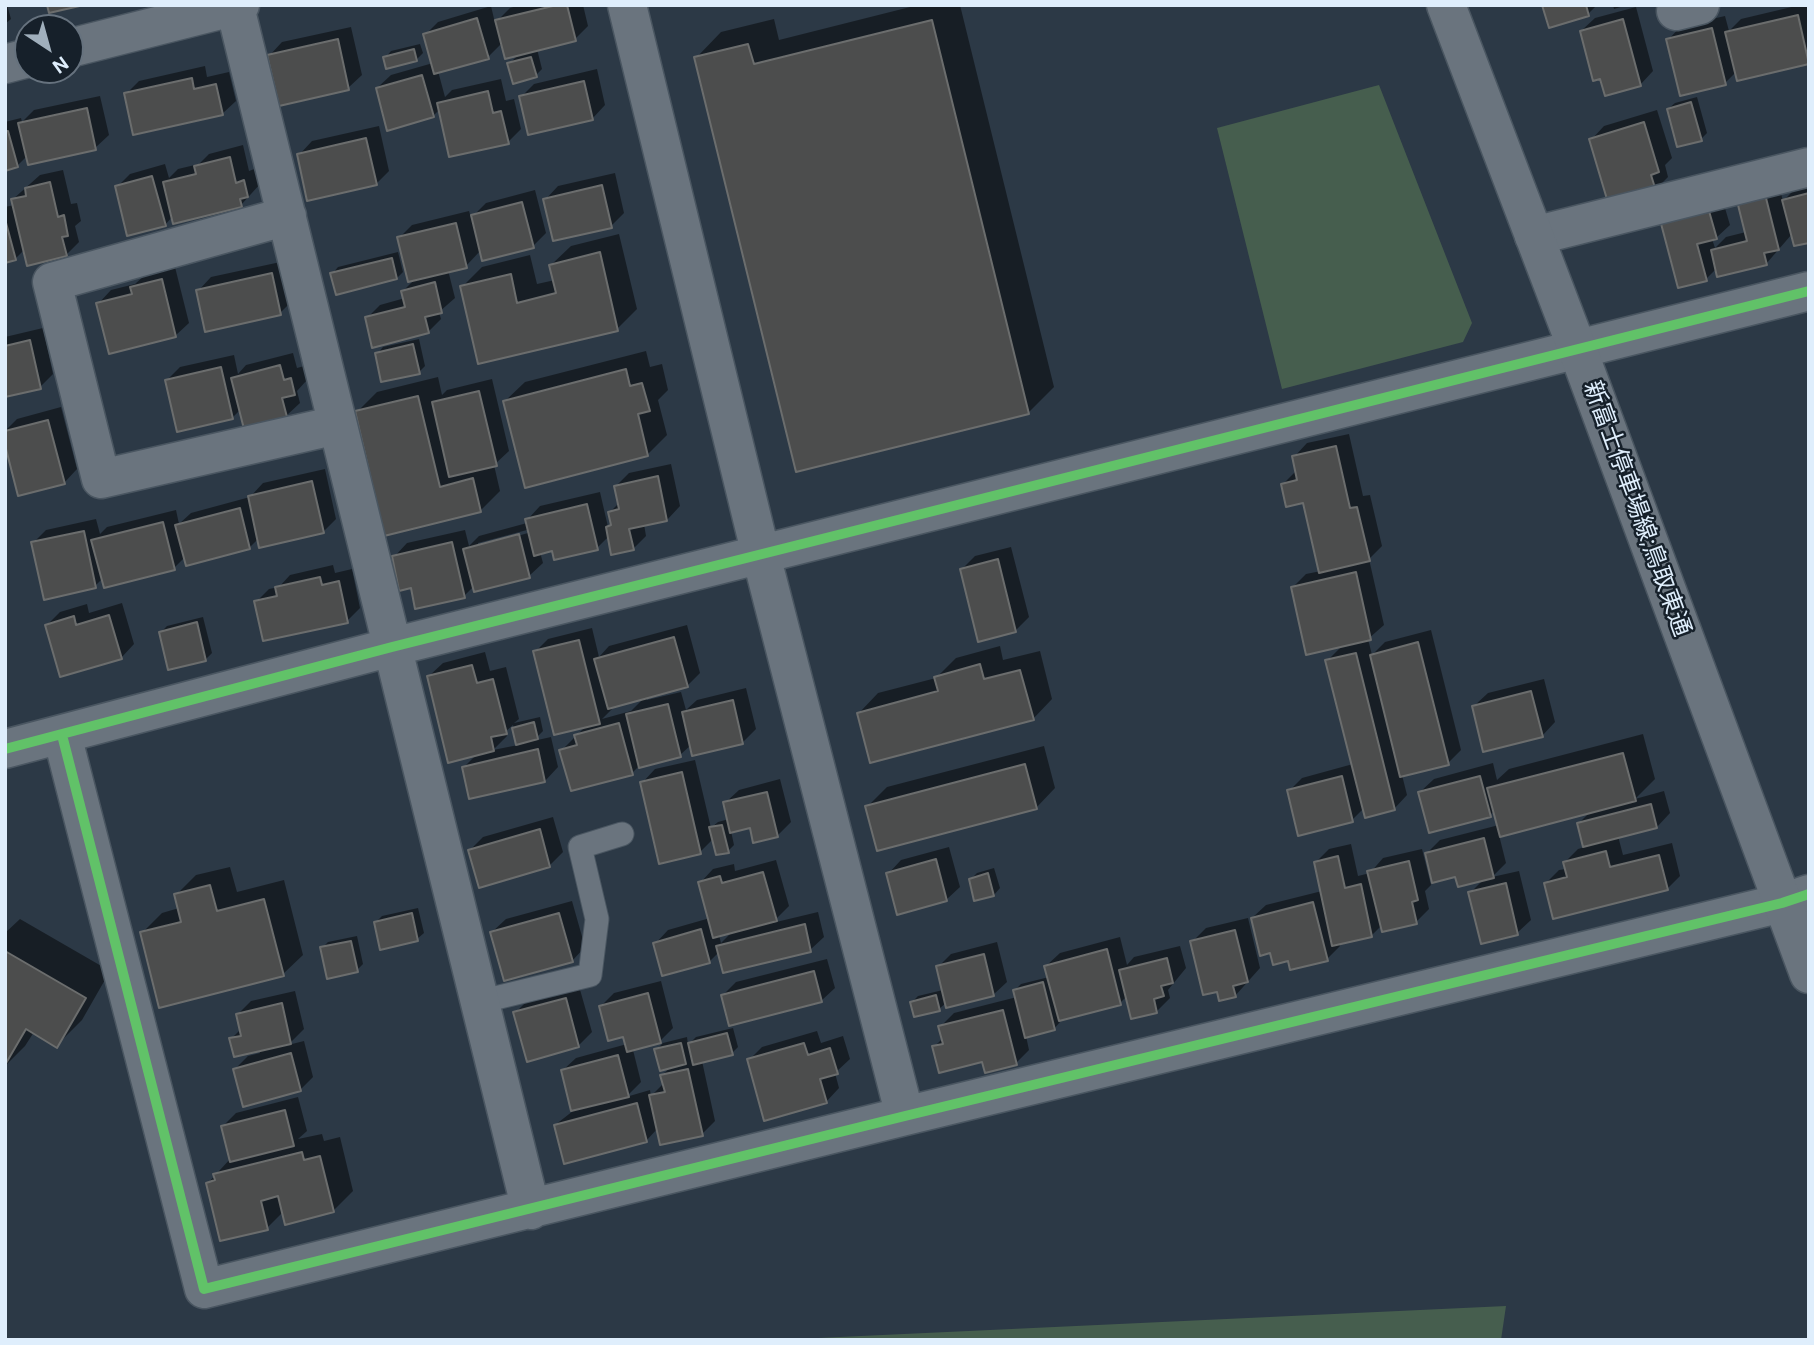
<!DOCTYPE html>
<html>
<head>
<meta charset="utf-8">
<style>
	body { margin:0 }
	#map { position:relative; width:1814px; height:1345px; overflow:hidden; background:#2c3946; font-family:"DM Sans",sans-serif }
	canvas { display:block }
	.frame { position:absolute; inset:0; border:7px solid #dfeefc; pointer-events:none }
	.north { position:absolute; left:14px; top:14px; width:70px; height:70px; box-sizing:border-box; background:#16202a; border:2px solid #66727e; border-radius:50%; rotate:144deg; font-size:19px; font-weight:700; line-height:28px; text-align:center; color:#dfeefc }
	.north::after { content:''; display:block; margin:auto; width:24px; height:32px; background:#a0afbc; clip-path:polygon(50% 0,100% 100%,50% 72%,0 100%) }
</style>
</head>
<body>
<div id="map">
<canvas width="1814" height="1345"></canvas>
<div class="frame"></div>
<div class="north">N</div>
</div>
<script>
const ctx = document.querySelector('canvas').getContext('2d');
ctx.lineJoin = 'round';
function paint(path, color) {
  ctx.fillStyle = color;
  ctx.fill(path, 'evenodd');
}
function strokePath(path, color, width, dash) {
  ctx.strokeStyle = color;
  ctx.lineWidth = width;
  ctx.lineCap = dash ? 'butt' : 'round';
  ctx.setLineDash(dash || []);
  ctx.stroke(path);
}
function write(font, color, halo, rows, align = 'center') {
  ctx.font = font + ' "DM Sans","Noto Sans JP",sans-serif';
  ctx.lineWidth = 5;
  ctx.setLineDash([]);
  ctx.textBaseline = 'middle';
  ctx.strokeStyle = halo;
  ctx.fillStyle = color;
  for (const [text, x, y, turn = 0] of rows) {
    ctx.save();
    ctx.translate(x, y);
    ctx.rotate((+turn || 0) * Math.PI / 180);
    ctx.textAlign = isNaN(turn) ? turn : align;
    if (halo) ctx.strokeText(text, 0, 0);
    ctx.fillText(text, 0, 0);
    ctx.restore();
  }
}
paint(new Path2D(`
	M1379,85L1472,323L1463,342L1282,389L1217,128Z
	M1506,1306L1501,1340H775Z`), '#465e4e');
paint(new Path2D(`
	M5,5H7L11,19L5,24Z
	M520,5H583L588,26L575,39L537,49L542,69L536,75L509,64L520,53L503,42L488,57L438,71L445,97L452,90L501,79L506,101L514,99L521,129L508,142L440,109L433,116L377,88L391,75L433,63L425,35L438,22L491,6L495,23L510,8Z
	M918,5H960L1054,387L1029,412L696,58L721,32L774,19L779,40Z
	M1544,5H1597L1588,14Z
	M1613,5H1627L1614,9Z
	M1800,5H1809V62L1738,79L1736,72L1725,83L1668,40L1681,26L1725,16L1729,31L1741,19Z
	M1636,7L1653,71L1640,85L1581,31L1595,18Z
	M351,27L362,75L348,88L269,56L282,42Z
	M420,44L423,53L416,60L385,58L391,51Z
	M205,66L207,77L229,72L236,101L222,114L126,94L139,81Z
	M597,69L605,105L592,119L521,97L534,84Z
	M100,96L109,135L95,148L27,156L17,166L5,169V122L21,118L22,122L34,110Z
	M1697,97L1707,133L1701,139L1668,109L1675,103Z
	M1657,110L1672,158L1665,165L1668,177L1655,190L1591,140L1604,126Z
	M379,126L389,171L376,184L299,155L312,141Z
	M243,145L249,171L257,168L261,183L241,205L173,216L165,225L117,187L130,174L165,164L169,178L178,169L199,164L209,154Z
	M63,170L71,204L77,203L81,221L75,226L79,242L66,255L24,250L15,259L5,261V207L14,205L12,200L40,175Z
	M615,173L624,213L611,226L545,200L558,186Z
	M1778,182L1783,201L1797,187L1809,185V241L1792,234L1766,264L1717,268L1706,279L1660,217L1720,191L1730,225L1716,238L1712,239L1715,248L1726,237L1746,232L1739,201Z
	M535,190L546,233L533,246L481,250L466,266L448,270L455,298L439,312L441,319L428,332L367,318L380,305L405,298L403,291L416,278L399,238L412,225L469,211L471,218L486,203Z
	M619,234L637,309L617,329L480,362L462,287L482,267L530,255L537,284L555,280L551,265L571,246Z
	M398,252L403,272L397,278L332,274L338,267Z
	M285,261L293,300L280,313L198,291L211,277Z
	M175,267L189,323L175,336L98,304L111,290L135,284L146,274Z
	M43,328L53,374L40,387L5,395V337Z
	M419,339L425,366L419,372L377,354L383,347Z
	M646,351L650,367L662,364L668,390L658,400L667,435L647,455L505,401L525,382Z
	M293,353L297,368L304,366L307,380L297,391L300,403L286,416L241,409L232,418L167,380L180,367L234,355L238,374L246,365Z
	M438,377L442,395L447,390L492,379L509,451L494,465L500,491L480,511L386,534L357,412L377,392Z
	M61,407L77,469L64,483L5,431L17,419Z
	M1349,434L1363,496L1370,495L1382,546L1369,559L1384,625L1368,639L1372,655L1385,642L1431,630L1461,750L1448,763L1402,775L1407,795L1394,809L1364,808L1352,820L1289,791L1302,778L1353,764L1327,661L1343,645L1293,587L1306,574L1321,571L1304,501L1283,484L1297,470L1294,457L1307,443Z
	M671,464L680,506L667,520L644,524L646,536L633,549L609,536L597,548L553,549L540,552L543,563L529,576L474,586L464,596L412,586L394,557L407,543L465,530L469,546L479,536L527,523V520L540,506L600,492L608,527L612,523L610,512L619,503L616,486L629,473ZM527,530L528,533L478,547V543Z
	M325,469L336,519L323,532L259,538L249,548L185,557L174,568L103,578L95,586L33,543L46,530L96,519L100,534L107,527L176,510L179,524L191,513L250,497L263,483Z
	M1011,547L1029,617L1016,630L962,569L975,556Z
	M333,565L335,573L352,569L360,608L347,621L256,602L269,589L279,587L290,575Z
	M122,603L134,644L121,658L47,625L60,612L87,604L89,613Z
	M203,617L212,653L205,660L161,632L167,626Z
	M687,625L700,673L687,686L646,697L647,700L681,692L686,710L697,700L746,688L756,729L742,743L691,745L680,755L639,766L632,773L561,751L587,725L535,652L548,639L592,628L599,657L609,646ZM645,697L631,711L602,719L612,709L611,707Z
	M1000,646L1003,660L1040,651L1052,699L1033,719L859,713L878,693L936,678L956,658Z
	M485,652L490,671L506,667L519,719L514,723L540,717L543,731L533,741L551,737L558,767L545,781L464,767L478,753L429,676L443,663ZM513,725L518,745L493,750L507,736L505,732Z
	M1544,679L1555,722L1542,736L1474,706L1488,693Z
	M1643,734L1655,779L1635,799L1664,791L1670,813L1657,827L1618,836L1623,855L1672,843L1680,876L1667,889L1546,883L1559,870L1566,869L1565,862L1578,849L1585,847L1579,823L1592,810L1499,835L1506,863L1492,877L1519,871L1531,920L1517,933L1470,893L1484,879L1456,875L1427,853L1440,840L1499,825L1495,810L1490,815L1420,792L1434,779L1493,763L1497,780L1509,769Z
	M1044,746L1055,788L1036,808L867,807L887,787Z
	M695,760L711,828L718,822L729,819L725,803L739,790L780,779L791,822L778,835L751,826L731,831L734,845L728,851L714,838L700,852L642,783L655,769Z
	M553,817L563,852L549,866L470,850L483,837Z
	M1351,844L1358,876L1370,873L1383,858L1422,849L1431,885L1425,891L1429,909L1416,922L1382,925L1371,936L1339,943L1340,946L1327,959H1289L1271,951L1252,918L1266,905L1322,891L1316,862L1329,849Z
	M949,847L960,887L946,900L888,874L901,860Z
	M776,860L789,906L772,923L818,912L824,937L810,950L719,952L709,962L655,944L668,930L710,918L700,883L713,869L734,864L735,871ZM733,931L721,943L719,935Z
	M230,867L237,892L284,880L303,955L283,974L142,933L162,913L179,908L176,895L196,875Z
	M994,868L1000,888L994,895L971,879L977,873Z
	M572,901L585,947L572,961L492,932L506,919Z
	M418,908L424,933L417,939L376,922L382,916Z
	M1248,918L1260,968L1235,996L1218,989L1192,942L1206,928Z
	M20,919L110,971L82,1020L57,1045L34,1032L25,1046L5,1066V933Z
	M357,936L363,964L357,970L322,948L328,942Z
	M1120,937L1127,965L1134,957L1180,946L1186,968L1168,990L1170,998L1157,1011L1127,996L1120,1003L1059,1019L1060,1022L1054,1029L1026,1036L1029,1050L1016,1063L983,1060L934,1047L943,1038L940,1027L954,1013L1017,997L1015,990L1021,984L1049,977L1046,966L1060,953Z
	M997,942L1007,982L993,995L946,1003L939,1009L912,1002L918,996L943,990L938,967L951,954Z
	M827,959L835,988L821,1001L723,995L736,982Z
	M661,981L673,1028L660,1041L633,1050L641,1082L626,1097L650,1090L651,1096L664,1083L662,1075L671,1067L656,1050L663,1043L687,1037L688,1045L696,1037L733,1028L738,1047L732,1053L702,1061L715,1121L702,1134L658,1128L646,1141L555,1125L573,1111L562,1071L576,1058L627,1044L625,1035L601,1006L614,993Z
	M579,986L592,1032L578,1046L515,1013L528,1000Z
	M295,991L304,1029L288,1045L304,1041L313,1077L300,1090L235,1069L248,1056L260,1053L259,1050L231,1039L241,1029L238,1014L251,1001Z
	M817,1031L821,1043L843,1036L850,1059L835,1073L839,1088L826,1102L749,1060L762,1047Z
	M298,1097L307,1131L298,1139L322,1134L324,1141L340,1137L353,1191L333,1211L283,1212L267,1228L208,1183L231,1158L223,1126L236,1113Z`), '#0007');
const building = new Path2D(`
	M47,5H84L49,13Z
	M557,5H567L576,41L505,59L495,20Z
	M1542,5H1586L1589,16L1549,28Z
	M1798,15L1809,64L1737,81L1725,32Z
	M477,18L489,59L434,74L423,34Z
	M1623,19L1641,86L1605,96L1600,79L1593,81L1580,31Z
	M932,20L1029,414L796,472L694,57L748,44L754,64Z
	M1712,28L1726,85L1680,96L1666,39Z
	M338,39L349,90L279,106L267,55Z
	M414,49L417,61L386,69L383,57Z
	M531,57L537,77L513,84L507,63Z
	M422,75L434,117L387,131L376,88Z
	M192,78L194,89L216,84L223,115L133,135L124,93Z
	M584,81L593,120L528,135L519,96Z
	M488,91L493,113L501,111L509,144L449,157L437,103Z
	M1691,102L1702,141L1677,147L1667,109Z
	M87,108L96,150L28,165L18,123Z
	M1644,122L1659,172L1651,175L1656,191L1609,206L1589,139Z
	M5,131H8L18,167L5,171Z
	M366,138L377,185L307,201L297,154Z
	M230,157L236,183L244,180L248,197L240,199L242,207L173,224L163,182L196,174L194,166Z
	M152,176L166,226L127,236L115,186Z
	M50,182L58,217L64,215L68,236L62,237L67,256L27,266L11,199L26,196L25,188Z
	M602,185L612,228L553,241L543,199Z
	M1809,193V243L1794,246L1782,200Z
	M1765,194L1779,250L1764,253L1767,265L1717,277L1711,250L1747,241L1737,201Z
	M522,202L534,248L482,261L471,215Z
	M1707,204L1717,239L1697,244L1707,281L1678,288L1659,216Z
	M5,219L16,260L5,263Z
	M456,223L467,268L408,282L397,237Z
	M600,252L618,331L478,364L460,286L511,274L517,303L556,293L549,265Z
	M392,258L397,279L336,295L330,273Z
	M272,273L281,315L205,332L196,290Z
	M162,279L176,337L109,354L96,303L132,294L130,287Z
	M435,282L442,313L425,317L429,333L372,348L365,317L405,307L401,291Z
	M30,340L41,389L5,397V346Z
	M413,344L420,374L381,382L375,353Z
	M280,365L284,380L291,378L295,395L282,398L287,417L244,429L231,378Z
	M221,367L233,419L177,432L165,380Z
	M626,369L630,386L642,383L650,411L638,414L648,456L525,488L503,401Z
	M479,391L497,466L449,477L432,402Z
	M418,396L440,487L473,478L481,512L384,536L355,411Z
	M48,420L65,484L18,496L5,445V431Z
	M1336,446L1350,508L1357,507L1370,561L1319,573L1303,503L1286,507L1281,484L1297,480L1292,456Z
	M658,476L667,521L629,529L634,550L611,555L606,527L611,525L608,512L619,509L614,486Z
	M312,481L324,533L259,548L248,496Z
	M587,504L598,550L554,560L552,551L534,556L525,519Z
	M240,508L250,549L186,566L175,525Z
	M163,522L175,570L104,588L91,540Z
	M84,531L96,588L44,600L31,542Z
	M519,534L530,578L474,592L463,549Z
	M452,542L465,598L415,609L411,588L399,591L392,556Z
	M998,559L1016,632L978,642L960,569Z
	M1356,572L1371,640L1306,655L1291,587Z
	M320,577L322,585L339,581L348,623L263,641L254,601L277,596L275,587Z
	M109,615L122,659L60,677L45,625L74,616L76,625Z
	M197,622L206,661L168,670L159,632Z
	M674,637L688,687L608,709L594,659Z
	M579,640L600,724L554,735L533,651Z
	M1418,642L1449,765L1400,777L1370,655Z
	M1356,653L1395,810L1365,818L1325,660Z
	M980,664L984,679L1020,670L1034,720L870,763L857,713L938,691L934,677Z
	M472,665L477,683L493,679L507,734L491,737L494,751L448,763L427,676Z
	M1531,691L1543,737L1483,752L1472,706Z
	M733,700L743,744L692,756L682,712Z
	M668,704L681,757L639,768L626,714Z
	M534,722L538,739L516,745L512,728Z
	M619,723L633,775L571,791L559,750L577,745L574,735Z
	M538,749L545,782L469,799L462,767Z
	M1623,753L1636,801L1500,837L1487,788Z
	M1025,764L1037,809L877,851L865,806Z
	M682,772L701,854L659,864L640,782Z
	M1342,776L1353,822L1298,836L1287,790Z
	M1480,776L1491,817L1429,833L1418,792Z
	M767,792L778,837L753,843L750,828L730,833L723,802Z
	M1651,804L1657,828L1583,847L1577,823Z
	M722,825L729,853L716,855L709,827Z
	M540,829L550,867L479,888L468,850Z
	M1484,838L1494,878L1458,887L1455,877L1432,883L1425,853Z
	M1606,851L1610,867L1659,855L1668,890L1553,919L1544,883L1567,877L1563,862Z
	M1338,856L1345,888L1361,884L1372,937L1332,946L1314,862Z
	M936,859L947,901L897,915L886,873Z
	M1409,861L1418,900L1412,902L1417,924L1382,932L1367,871Z
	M763,872L777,921L713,938L698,882L720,876L722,883Z
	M988,873L994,896L974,901L969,879Z
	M1506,883L1518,935L1481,944L1468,892Z
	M210,885L217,911L264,899L284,976L159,1008L140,932L181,922L174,894Z
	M1313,902L1328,961L1290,970L1288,961L1273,965L1270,953L1260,956L1251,918Z
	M412,913L418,941L380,950L374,922Z
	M559,913L573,962L504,981L490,932Z
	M805,924L811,952L723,973L716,946Z
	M701,929L710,963L662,976L653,943Z
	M1235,930L1248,982L1233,986L1236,997L1219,1001L1217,992L1203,995L1190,941Z
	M351,941L358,972L327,979L320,947Z
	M1107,949L1121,1005L1059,1021L1044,966Z
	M5,951L86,998L57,1048L26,1029L5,1065Z
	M984,954L994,996L946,1008L936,966Z
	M1167,958L1173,983L1161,986L1164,996L1154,999L1157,1013L1131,1019L1119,970Z
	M814,971L822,1002L729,1026L721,995Z
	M1043,982L1055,1030L1025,1038L1013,990Z
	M648,993L661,1043L627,1052L623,1037L608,1041L599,1006Z
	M936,995L940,1011L914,1017L910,1002Z
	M566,998L579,1047L527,1062L513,1012Z
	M282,1003L291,1044L234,1057L229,1038L241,1036L236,1014Z
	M1003,1010L1017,1065L985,1073L982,1062L939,1073L932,1046L943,1044L938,1026Z
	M727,1033L733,1055L693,1065L688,1043Z
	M681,1043L686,1064L660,1071L654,1049Z
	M804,1043L808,1055L830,1048L838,1074L820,1079L827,1103L764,1121L747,1059Z
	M291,1053L301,1091L243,1107L233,1069Z
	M618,1055L629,1097L571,1111L561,1070Z
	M688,1069L703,1136L660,1145L649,1095L665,1092L660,1075Z
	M637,1103L647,1142L564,1164L554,1125Z
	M285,1110L294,1146L230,1162L221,1126Z
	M302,1152L304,1160L320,1156L334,1212L285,1225L278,1196L261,1201L268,1230L220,1241L206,1183L215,1180L213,1174Z`);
paint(building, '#4c4d4d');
strokePath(building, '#6b6d6d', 2);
const lane = new Path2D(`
	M479,1002L590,975L597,919L580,847L622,834`);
const street = new Path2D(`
	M627,5L761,555L905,1116
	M235,7L531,1210
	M1676,11L1700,5
	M70,48L240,5
	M5,64L28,58
	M287,216L52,282L101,479L337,425
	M1534,236L1809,167
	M62,735L204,1289L905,1116L1782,903L1809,894
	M5,749L392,647L1809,291`);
const secondary = new Path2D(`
	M1446,5L1577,348L1809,974`);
strokePath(lane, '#4a5661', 25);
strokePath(street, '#4a5661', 41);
strokePath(secondary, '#4a5661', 41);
strokePath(lane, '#6a747e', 23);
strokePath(street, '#6a747e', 38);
strokePath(secondary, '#6a747e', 38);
strokePath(new Path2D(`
	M62,735L204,1289L905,1116L1782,903L1809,894
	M5,749L392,647L1809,291`), '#61c268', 10);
write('24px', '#dfeefc', '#16202a', [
	["新富士停車場線;鳥取東通",1636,509,70]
]);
</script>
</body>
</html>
